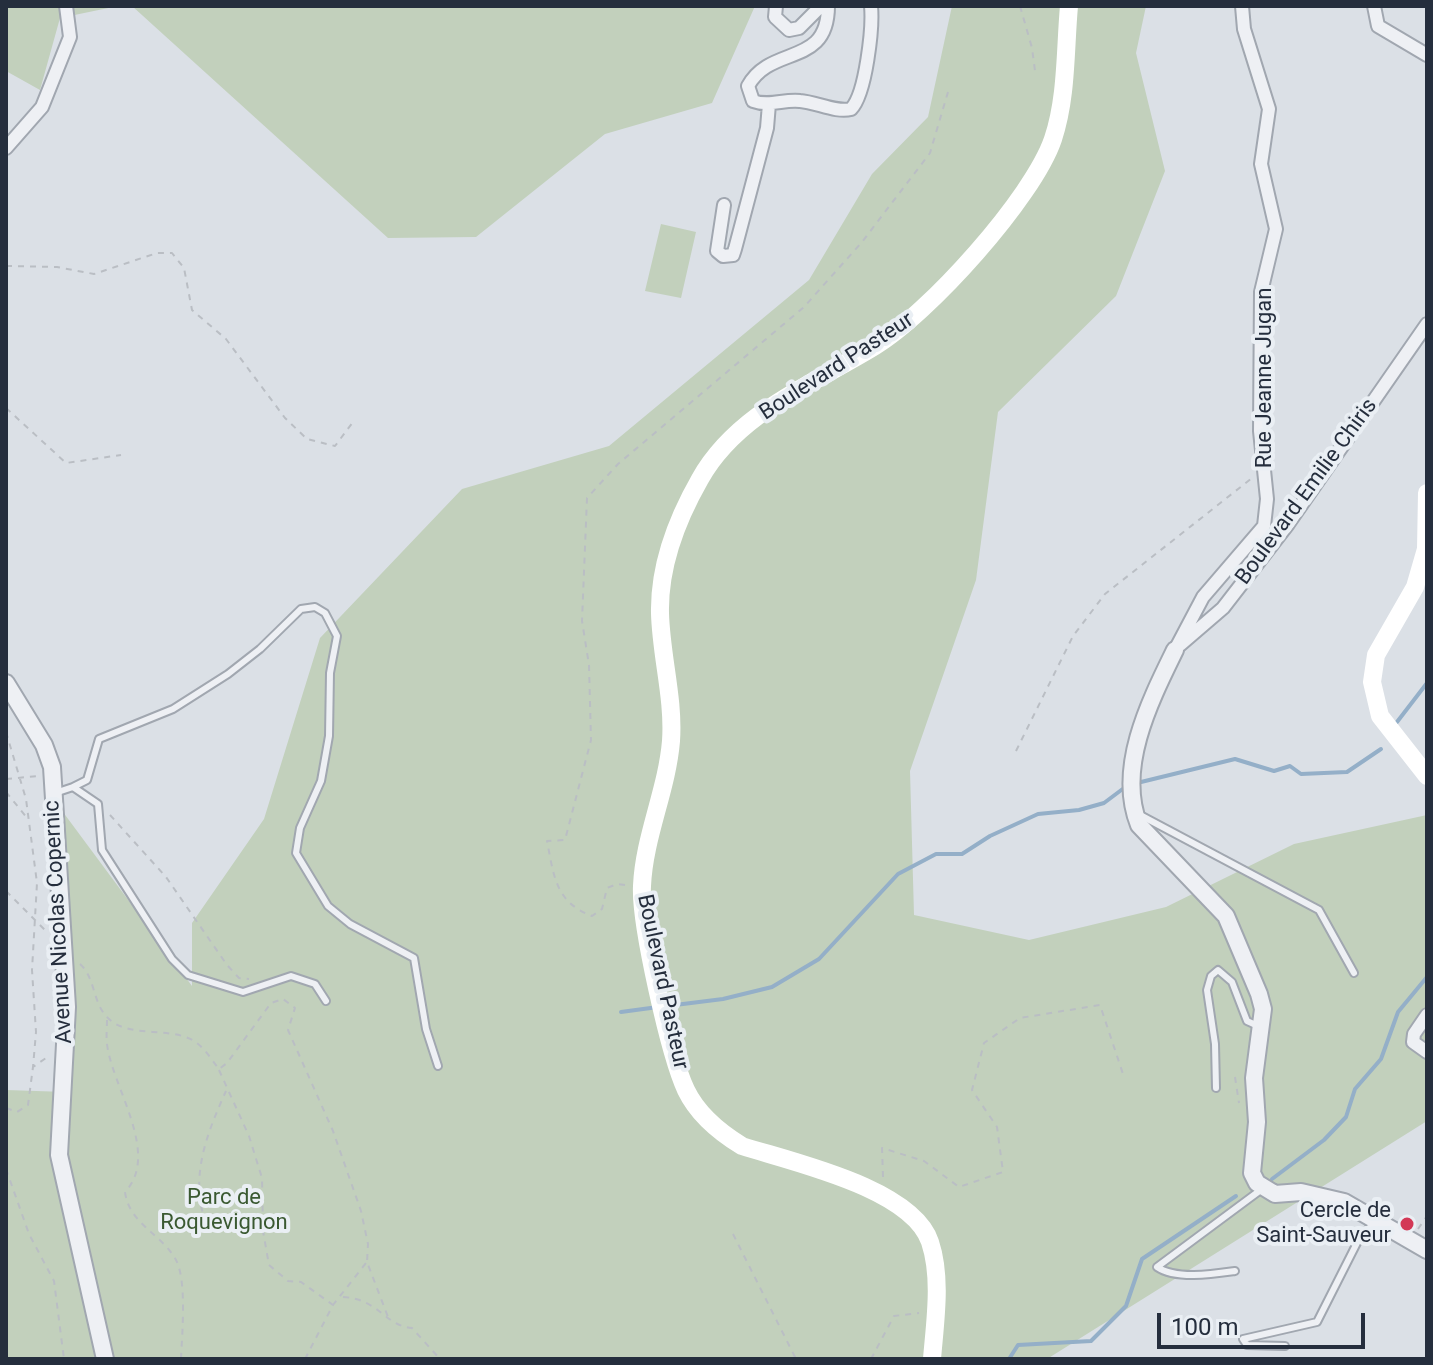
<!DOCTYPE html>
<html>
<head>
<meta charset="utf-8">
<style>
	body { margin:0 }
	#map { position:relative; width:1433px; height:1365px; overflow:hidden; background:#dbe0e6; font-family:Roboto,sans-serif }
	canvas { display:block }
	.frame { position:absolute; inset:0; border:8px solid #252e3d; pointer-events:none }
	.scale { position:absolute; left:1157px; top:1313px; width:208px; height:36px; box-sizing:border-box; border:4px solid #252e3d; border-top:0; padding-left:10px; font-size:24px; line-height:28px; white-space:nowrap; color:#252e3d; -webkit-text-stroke:6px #eaeff4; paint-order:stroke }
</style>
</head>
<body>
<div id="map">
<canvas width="1433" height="1365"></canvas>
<div class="frame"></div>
<div class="scale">100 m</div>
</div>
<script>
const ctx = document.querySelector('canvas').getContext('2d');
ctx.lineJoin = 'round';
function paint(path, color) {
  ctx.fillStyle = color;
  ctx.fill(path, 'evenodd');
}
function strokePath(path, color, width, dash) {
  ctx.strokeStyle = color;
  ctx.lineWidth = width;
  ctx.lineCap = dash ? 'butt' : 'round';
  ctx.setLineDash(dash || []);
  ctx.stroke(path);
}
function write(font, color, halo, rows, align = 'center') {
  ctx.font = font + ' Roboto,sans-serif';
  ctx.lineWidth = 8;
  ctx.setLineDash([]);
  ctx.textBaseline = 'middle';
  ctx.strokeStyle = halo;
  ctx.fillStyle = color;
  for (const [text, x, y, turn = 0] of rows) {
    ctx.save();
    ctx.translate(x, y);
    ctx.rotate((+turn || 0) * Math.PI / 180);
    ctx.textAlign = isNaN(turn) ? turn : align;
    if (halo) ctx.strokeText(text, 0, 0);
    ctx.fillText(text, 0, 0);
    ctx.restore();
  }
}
paint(new Path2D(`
	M6,6H118L60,18L40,90L6,71Z
	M132,6H755L712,103L605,134L476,237L388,238Z
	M952,6H1146L1136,53L1165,171L1116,296L998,412L976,580L910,771L914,915L1029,940L1166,907L1294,844L1427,815V1121L1047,1359H6V1090L66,1092L57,804L192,986V923L264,819L320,638L462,489L609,446L809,280L872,174L928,117Z
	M661,224L696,232L681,298L645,291Z`), '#c2d0bc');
strokePath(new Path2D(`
	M1397,722L1427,683
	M1137,783L1235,759L1274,771L1290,766L1301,774L1347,772L1381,749
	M667,1006L723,999L772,987L819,959L898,874L936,854H962L990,836L1038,814L1079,810L1104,803L1128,785
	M621,1012L658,1007
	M1272,1179L1324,1140L1346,1117L1355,1089L1381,1059L1398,1012L1427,977
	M1009,1359L1018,1345L1091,1341L1126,1306L1142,1259L1236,1196`), '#94afc8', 4);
const service = new Path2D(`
	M73,787L87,780L99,739L173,709L228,674L260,649L301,609L315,607L325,613L337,636L330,673L329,736L321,781L300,828L296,853L328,906L350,924L414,958L426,1029L438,1066
	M55,793L73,787L98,804L102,850L172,959L188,975L243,992L291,976L315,984L326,1001
	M1140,815L1319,910L1354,973
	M1216,1088L1215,1044L1207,990L1211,976L1218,970L1232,982L1247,1021L1258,1026
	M1235,1271C1214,1274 1176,1280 1157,1267L1262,1189
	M1285,1346L1247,1345L1243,1339L1317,1322L1360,1237L1369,1228L1389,1236`);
const minor = new Path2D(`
	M776,6L775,17L789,30L799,28L821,6
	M828,6C828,68 771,44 748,86L753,101C769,107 784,99 800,101C816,102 836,113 851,109C866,94 873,27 871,6
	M1374,6L1378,26L1427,55
	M6,148L42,107L70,37L66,6
	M724,205L717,251L723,256L733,255L735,249L767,128L769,104
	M1180,645L1223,608L1288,524L1427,324
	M1175,650L1203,597L1264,526L1267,499L1260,431L1261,292L1276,229L1261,164L1269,109L1244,29L1242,6
	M1427,1015L1414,1034L1413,1042L1427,1052`);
const tertiary = new Path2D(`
	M1175,650C1150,701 1116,768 1139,825L1226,916L1259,994L1263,1009L1254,1078L1257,1122L1252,1173L1257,1183L1275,1194L1301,1192L1344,1202L1427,1250
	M6,683L44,745L52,767L67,1007L59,1155L105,1359`);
strokePath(service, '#a1a7b0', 10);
strokePath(minor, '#a1a7b0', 16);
strokePath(tertiary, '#a1a7b0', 20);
strokePath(new Path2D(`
	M1020,6L1032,48L1035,71
	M6,266L57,267L94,274L157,253H172L184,268L192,310L226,339L285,418L307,439L335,446L353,422
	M6,408L66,463L121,455
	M6,732L26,799L37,883L32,970L36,1032L33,1067
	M1016,751L1073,636L1105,594L1252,478
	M6,779L39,776
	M6,792L28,819
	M110,815L166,877L227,965L239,978L249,979
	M625,885L617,884L607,888L602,909L592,916C555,902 554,876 547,841L565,840L591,740L589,665L582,621L587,498L618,464L804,307L862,242L930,153L948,92
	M6,891L47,932
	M80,964C96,978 92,1004 109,1019C128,1037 165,1028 188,1038C202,1043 210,1058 219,1069L227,1063L271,1003L283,999L295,1008L288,1030L333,1131L361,1211L368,1244L367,1262L388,1317
	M107,1020C107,1028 106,1036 107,1044C112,1087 161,1154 125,1192C129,1224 162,1234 176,1260C187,1281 182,1334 181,1359
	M219,1070L249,1136L262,1178L263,1231L269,1265L288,1281L301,1282L333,1305
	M1235,1077L1239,1103
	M6,1108L17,1112L28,1105L33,1067L49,1056
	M6,1169L29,1234L54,1281L64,1359
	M883,1177L882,1148L924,1161L959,1187L1003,1172L997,1127L972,1090L984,1043L1020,1018L1100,1005L1123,1074
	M206,1223C189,1178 207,1133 226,1091
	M1418,1229L1427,1216
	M733,1234L796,1359
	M343,1297C379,1299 385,1326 412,1328L440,1359
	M305,1359L333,1305L366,1263
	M871,1359L894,1316L919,1313`), '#babec4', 2, [6, 6]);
strokePath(service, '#eef0f4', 6);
strokePath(minor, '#eef0f4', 12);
strokePath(tertiary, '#eef0f4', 16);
strokePath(new Path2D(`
	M1427,493L1426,549L1415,587L1376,655L1372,682L1380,716L1427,776
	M932,1359C935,1322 942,1278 930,1242C912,1188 792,1162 742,1146C719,1132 698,1115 686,1090C670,1056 640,923 642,886C644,837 667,790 671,741C674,698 661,656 660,613C659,565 676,521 700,479C737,413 813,384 875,346C928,314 1033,198 1053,139C1067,97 1065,50 1069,6`), '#fff', 18);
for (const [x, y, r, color] of [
	[1407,1224,8,"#d33856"]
]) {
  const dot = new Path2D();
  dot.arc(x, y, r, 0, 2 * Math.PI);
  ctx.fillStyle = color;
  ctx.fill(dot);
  strokePath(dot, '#eaeff4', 3);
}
write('22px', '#252e3d', '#eaeff4', [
	["Boulevard Pasteur",837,367,-33],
	["Rue Jeanne Jugan",1265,378,-90],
	["Boulevard Emilie Chiris",1307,492,-54],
	["Avenue Nicolas Copernic",59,922,-93],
	["Boulevard Pasteur",662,982,78]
]);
write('22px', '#3a5931', '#eaeff4', [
	["Parc de",224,1198],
	["Roquevignon",224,1223]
]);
write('22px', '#252e3d', '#eaeff4', [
	["Cercle de",1391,1211],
	["Saint-Sauveur",1391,1236]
], 'right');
</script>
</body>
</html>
